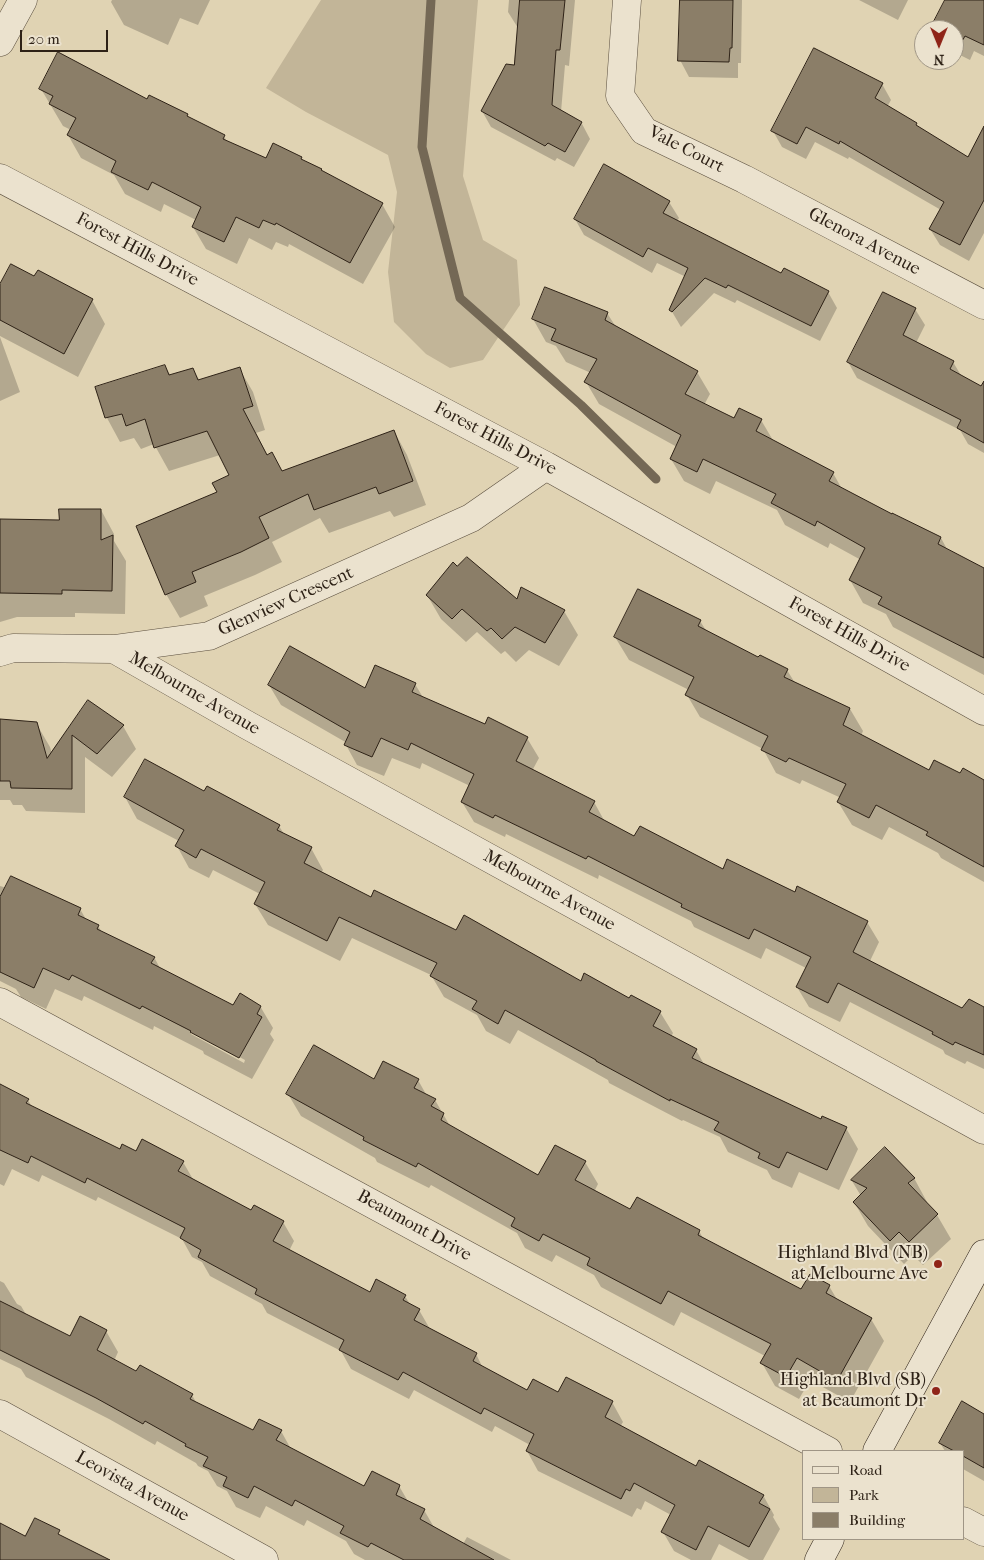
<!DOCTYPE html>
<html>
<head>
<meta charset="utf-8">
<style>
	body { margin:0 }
	#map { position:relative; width:984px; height:1560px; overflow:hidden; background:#e0d3b3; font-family:"IM FELL French Canon",serif }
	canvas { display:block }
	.legend { position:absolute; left:802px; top:1450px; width:162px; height:90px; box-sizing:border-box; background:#ebe2ce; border:1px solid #9f9585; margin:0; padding:6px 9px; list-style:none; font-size:15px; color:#2e2217 }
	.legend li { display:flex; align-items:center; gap:10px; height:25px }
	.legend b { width:25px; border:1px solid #9f9585 }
	.north { position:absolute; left:914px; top:20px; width:50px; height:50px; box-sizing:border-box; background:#ebe2ce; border:1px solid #9f9585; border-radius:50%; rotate:180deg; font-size:14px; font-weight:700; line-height:20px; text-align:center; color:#2e2217 }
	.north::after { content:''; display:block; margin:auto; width:18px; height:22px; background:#8f2418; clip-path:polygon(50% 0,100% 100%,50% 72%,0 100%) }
	.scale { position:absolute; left:20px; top:30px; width:88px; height:22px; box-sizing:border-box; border:2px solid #2e2217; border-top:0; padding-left:6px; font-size:15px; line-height:18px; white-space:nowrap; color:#2e2217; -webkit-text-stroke:4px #ebe2ce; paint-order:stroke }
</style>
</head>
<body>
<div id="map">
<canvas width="984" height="1560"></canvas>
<ul class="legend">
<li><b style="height:6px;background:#ebe2ce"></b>Road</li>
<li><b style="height:14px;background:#c2b598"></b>Park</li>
<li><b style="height:14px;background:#8b7e68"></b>Building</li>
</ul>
<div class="north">N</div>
<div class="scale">20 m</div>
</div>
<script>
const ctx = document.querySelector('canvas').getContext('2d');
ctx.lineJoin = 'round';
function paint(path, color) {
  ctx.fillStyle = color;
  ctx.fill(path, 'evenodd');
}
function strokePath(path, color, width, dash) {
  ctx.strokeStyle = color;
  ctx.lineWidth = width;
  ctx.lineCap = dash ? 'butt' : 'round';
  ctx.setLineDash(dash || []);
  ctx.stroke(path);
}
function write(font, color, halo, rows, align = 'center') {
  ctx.font = font + ' "IM FELL French Canon",serif';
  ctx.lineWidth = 4;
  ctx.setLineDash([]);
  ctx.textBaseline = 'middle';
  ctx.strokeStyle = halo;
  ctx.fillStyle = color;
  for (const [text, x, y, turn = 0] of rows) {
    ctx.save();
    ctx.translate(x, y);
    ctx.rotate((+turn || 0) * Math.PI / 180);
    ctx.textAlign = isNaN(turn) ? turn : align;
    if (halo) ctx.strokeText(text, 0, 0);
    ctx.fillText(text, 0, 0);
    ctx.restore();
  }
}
paint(new Path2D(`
	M321,0H478L463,176L483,240L517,260L520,305L483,360L450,368L426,354L394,322L388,272L397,192L388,155L306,112L266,88Z`), '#c2b598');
paint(new Path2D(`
	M112,0H210L198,25L180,18L168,45L124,25L111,2Z
	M509,0H575L569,66L565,65L561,112L581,122L590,139L574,167L557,158L555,161L491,127L482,111L515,66L518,28L508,12Z
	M681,0H742L741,63H738V78L689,77L680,60Z
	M859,0H908L898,20Z
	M944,0H984V56L974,51L970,60L954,52V30H932L946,1Z
	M882,84L891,100L887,107L968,158L984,159V233L969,261L940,245L930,229L941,210L849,157L848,159L815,142L806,159L782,147L773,131Z
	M41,89L148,101L187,115L190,119L224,136L227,142L266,160L301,158L303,161L321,170L323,172L382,204L395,227L363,284L289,244L288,247L276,242L272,250L249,238L237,264L206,249L193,227L196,220L164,204L161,212L125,194L114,175L81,158L68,135L71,130L63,126Z
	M669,202L679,218L677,221L782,275L828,292L837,308L820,341L737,300L735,303L714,293L681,327L671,310L686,277L657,263L652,273L584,235L575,219Z
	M35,278L92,300L105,324L78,377L0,336V284Z
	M915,309L925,325L916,343L953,362L962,377L984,389V453L968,444L960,430L857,378L848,362Z
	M607,313L616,327L697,372L710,394L704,405L735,420H761L774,442L833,473L842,489L892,516L941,538L948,551L984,570V675L893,627L886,614L863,603L850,580L861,560L830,543L828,548L785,525L777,510L716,481L710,494L684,481L671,459L677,447L599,404L586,382L591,373L566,362L556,346L546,342L533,319Z
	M0,337L20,392L0,401Z
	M165,366L171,376L193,369L200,381L239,368L253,392L265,430L256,433L268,456L282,473L394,431L407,455L426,505L394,517L390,511L329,533L320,518L272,542L282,562L255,575L204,596L208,606L180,618L166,594L218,493L230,475L220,455L169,471L154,444L141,449L134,438L120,442L107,418L97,388Z
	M101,510L114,534V541L126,561L125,614L75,613V617H17L0,622V520L60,522Z
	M427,595L518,601L564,611L578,635L559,666L529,650L516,662L505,651L501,654L477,632L466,642L441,619Z
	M700,621L707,632L759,659L787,670L795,683L850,709L863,731L861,736L929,771L961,775L984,781V882L941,858L938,853L889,827L882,840L852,825L838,802L841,798L802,780L800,784L776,773L763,749L700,717L687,695L689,690L629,660L615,637Z
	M415,684L424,699L486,725L527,738L539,758L532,771L594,802L605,822L635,838L723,870L795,894L867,922L879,942L870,961L963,1009L984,1008V1069L967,1061L965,1064L945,1054L943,1050L850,1002L840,1022L809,1007L797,987L806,968L766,948L761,959L694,927L691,921L599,875L598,879L506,834L505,837L474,822L462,802L470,786L422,763L420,769L392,758L384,776L357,765L346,745L347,743L281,705L269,685L365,690Z
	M88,702L123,726L136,749L112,777L85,757V813L26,811L22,805H13L10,800H0V730L36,723L50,747L52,754Z
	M205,793L279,826L284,834L311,848L323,870L321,873L371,898L581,982L660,1012L673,1033L671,1037L696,1050L705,1066L822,1121L846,1128L858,1149L839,1190L799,1172L792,1188L772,1179L767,1170L728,1152L720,1137L683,1120L682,1121L609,1083L608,1080L518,1030L510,1044L486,1031L477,1015L444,997L431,975L352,938L340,961L268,925L255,904L260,894L213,870L209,878L189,868L177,846L179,841L137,819L125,797Z
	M0,886L80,909L87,921L98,926L102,932L154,957L161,970L234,1007L260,1006L273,1028L270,1034L274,1040L252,1079L204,1054L203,1051L154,1026L153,1030L84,996L82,1001L55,989L46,1009L21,997L16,989L0,981ZM191,1031L245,1060L244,1063L191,1034Z
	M375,1080H418L427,1096L435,1100L450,1126L539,1177L585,1162L598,1184L594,1192L631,1211L699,1231L704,1240L802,1291L829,1286L838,1301L871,1319L884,1341L850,1402L810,1380L799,1399L775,1386L762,1363L765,1356L681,1312L674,1326L601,1287L594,1275L556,1255L552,1262L525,1248L517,1233L431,1185L429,1188L377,1162L375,1158L301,1116L288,1094Z
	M0,1085L28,1100L32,1107L121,1150L183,1162L194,1181L252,1212L283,1222L294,1241L289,1251L370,1293L405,1296L411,1306L419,1310L430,1329L476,1354L483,1368L528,1391L559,1394L612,1402L623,1422L620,1427L697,1467L763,1495L774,1515L773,1517L780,1529L763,1560H749L719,1544L711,1560H691L674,1551L663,1532L671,1515L645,1501L641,1510L637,1508L632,1517L538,1471L527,1451L530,1445L495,1426L492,1432L414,1390L409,1399L351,1369L341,1351L267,1313L262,1304L210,1276L202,1262L192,1257L182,1239L98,1197L96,1201L42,1175L39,1182L12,1169L4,1186L0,1184Z
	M914,1178L927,1202L926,1203L937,1215L951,1239L923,1265L913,1255L904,1264L868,1226L854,1202L861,1196L852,1181Z
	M0,1281L4,1283L17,1304L21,1306L27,1316L71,1338L106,1331L118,1352L114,1361L136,1373L192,1395L197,1404L254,1432L281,1431L291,1449L365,1488L399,1486L409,1503L424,1510L435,1529L463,1544L467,1537L511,1560H365L354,1554L346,1541L307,1520L304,1526L266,1506L260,1518L236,1507L227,1491L217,1486L208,1471L198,1466L196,1463L157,1441L155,1445L109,1419L26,1377L21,1369L0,1359Z
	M984,1415V1481L963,1469V1451H945L940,1443Z`), '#0003');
strokePath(new Path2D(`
	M431,0L422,147L460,298L581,405L656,479`), '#746855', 9);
const building = new Path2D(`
	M520,0H565L560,50H556L552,105L582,122L565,152L548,143L545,146L481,111L506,64L514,65Z
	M680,0H733L732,48H730L729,62L678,61Z
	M945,0H984V45L965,36L960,45L954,41V30L930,29Z
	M814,48L883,83L875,98L917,123L916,125L968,157L984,126V200L960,245L929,229L944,202L840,141L839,144L806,127L797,144L771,131Z
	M58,52L147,99L149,95L188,114L187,116L225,135L223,139L266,158L273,143L302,157L301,159L322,169L321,170L383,203L350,263L276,223L275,225L263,220L259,228L236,217L224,242L192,227L201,207L152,182L148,190L111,172L116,161L67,135L76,118L49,104L53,96L39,89Z
	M604,164L670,201L663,213L781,273L784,268L829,291L811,326L728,285L726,288L705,278L672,312L669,310L688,268L648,248L643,257L574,219Z
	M11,264L34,276L38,270L93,299L64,354L0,320V284Z
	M545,287L608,312L605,320L698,371L685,394L734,418L739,408L762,419L756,431L834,472L829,481L892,514V513L941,537L938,544L984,568V658L878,604L882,597L849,580L865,548L817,521L815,526L771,503L776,494L703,459L697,472L670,459L681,435L584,382L597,359L551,340L556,329L532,319Z
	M883,292L916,308L903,335L954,361L950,369L981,386L984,381V443L957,428L961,420L847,362Z
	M165,365L169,375L193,368L198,380L240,367L253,406L243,409L267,455L272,452L282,471L394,430L413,481L379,494L376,487L314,510L308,494L259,517L269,538L241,552L192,572L196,582L165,595L136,526L217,492L212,483L229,475L207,431L154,448L145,419L126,426L122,414L105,418L95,387Z
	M59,509H101V540L113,535L112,591L62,590V594L0,593V519L59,520Z
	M467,557L517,599L521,587L565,610L545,643L515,627L502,639L491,628L487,631L462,609L452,619L426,595L453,562L457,566Z
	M638,589L701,620L698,626L758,657L760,655L788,669L784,677L850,708L843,725L929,770L934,760L960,773L963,768L984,780V867L926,835L928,832L876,805L869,818L837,802L846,784L789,758L786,762L761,750L768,736L685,695L694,677L614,637Z
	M290,646L365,688L375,665L416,683L412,692L485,724L488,717L528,737L516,761L595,801L589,812L634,836L640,826L723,869L727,859L795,892L797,886L868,921L853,952L962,1008L969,999L984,1007V1055L955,1042L953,1045L932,1034L933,1032L838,983L828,1003L796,987L811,957L754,929L749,939L681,907L682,904L588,856L586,859L495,815L493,818L461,802L474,774L411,743L408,750L381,738L372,757L344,745L350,732L268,685Z
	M88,700L124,725L97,754L72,735V789L11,788L10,781H0V719L37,722L47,758Z
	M145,759L204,791L207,786L280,825L277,830L312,847L304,863L371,897L374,890L456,930L464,915L581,981L584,973L629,998L631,995L661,1011L653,1026L697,1049L692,1058L821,1119L822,1116L847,1127L827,1170L787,1152L779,1168L758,1158L760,1153L714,1130L719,1122L670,1099V1101L596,1061V1060L505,1010L498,1024L472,1009L477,1001L430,976L437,963L339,917L327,941L254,904L265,882L201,849L196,858L175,846L184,830L124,797Z
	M11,876L81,908L78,915L99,925L97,929L155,957L151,963L233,1005L240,993L261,1006L257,1014L262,1017L239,1058L190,1032L191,1031L142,1006L140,1009L72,975L69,980L43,968L34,988L0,972V897Z
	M314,1045L374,1079L383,1061L419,1079L414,1088L436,1099L431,1106L444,1113L441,1120L538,1175L555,1145L586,1161L575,1180L630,1209L637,1197L700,1230L698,1235L801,1289L810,1274L830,1285L826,1293L872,1318L837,1381L797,1358L786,1377L760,1363L771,1344L668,1291L661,1304L587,1265L590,1258L543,1234L539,1241L511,1226L515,1218L418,1163L416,1167L363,1140L364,1137L286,1094Z
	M0,1084L29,1099L26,1103L120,1149L122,1144L136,1151L142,1139L184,1161L178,1171L251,1210L254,1205L284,1221L273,1241L370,1292L376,1279L406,1295L403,1300L420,1309L414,1320L477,1353L473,1361L527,1390L533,1379L558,1392L566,1377L613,1401L605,1417L696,1466L699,1460L764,1495L759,1503L770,1509L749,1547L708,1526L696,1550L661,1532L675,1505L634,1483L630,1491L626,1489L621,1499L526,1451L534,1434L484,1408L481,1414L403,1372L398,1380L339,1350L344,1340L255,1294L257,1289L198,1257L201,1250L180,1238L185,1228L87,1178L85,1183L31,1156L28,1163L0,1150Z
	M885,1147L915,1178L908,1183L938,1214L909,1242L899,1232L890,1241L853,1202L867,1188L851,1180Z
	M0,1301L70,1336L80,1316L107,1330L97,1350L136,1371L140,1365L193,1394L190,1399L253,1430L259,1419L282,1430L276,1440L364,1486L372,1471L400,1485L396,1495L425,1509L420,1519L494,1560H404L371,1543L368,1547L340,1533L344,1526L295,1500L292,1506L254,1486L248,1498L223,1486L227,1477L203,1466L208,1457L185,1446L186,1444L145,1421L143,1424L96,1398L0,1350Z
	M962,1401L984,1414V1468L963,1456V1451H954L939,1443Z
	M35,1518L60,1530L58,1534L110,1560H0V1523L25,1536Z`);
paint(building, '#8b7e68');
strokePath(building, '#2e2217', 1);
const street = new Path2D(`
	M627,0L620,96L644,131L744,179L984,305
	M0,42L23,0
	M0,178L546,466L984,711
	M114,649L247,725L984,1130
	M0,652L13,648L114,649L209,636L471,518L546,466
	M0,1002L828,1451
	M0,1414L264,1560
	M963,1521L984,1532`);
const secondary = new Path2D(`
	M877,1451L984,1254
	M819,1560L830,1539`);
strokePath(street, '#5a4e3e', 29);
strokePath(secondary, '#2e2217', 29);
strokePath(street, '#ebe2ce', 28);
strokePath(secondary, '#ebe2ce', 28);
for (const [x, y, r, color] of [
	[938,1264,5,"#8f2418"],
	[936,1391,5,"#8f2418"]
]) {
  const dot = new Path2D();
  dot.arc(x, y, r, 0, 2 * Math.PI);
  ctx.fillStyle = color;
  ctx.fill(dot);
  strokePath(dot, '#ebe2ce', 2);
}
write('18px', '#2e2217', '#ebe2ce', [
	["Vale Court",686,150,27],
	["Glenora Avenue",864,242,28],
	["Forest Hills Drive",137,250,28],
	["Forest Hills Drive",495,439,28],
	["Glenview Crescent",286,602,-24],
	["Forest Hills Drive",849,635,29],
	["Melbourne Avenue",194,694,30],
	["Melbourne Avenue",549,891,29],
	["Beaumont Drive",414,1226,29],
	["Leovista Avenue",132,1487,29]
]);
write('18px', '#2e2217', '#ebe2ce', [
	["Highland Blvd (NB)",928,1254],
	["at Melbourne Ave",928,1275],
	["Highland Blvd (SB)",926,1381],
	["at Beaumont Dr",926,1402]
], 'right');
</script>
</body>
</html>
